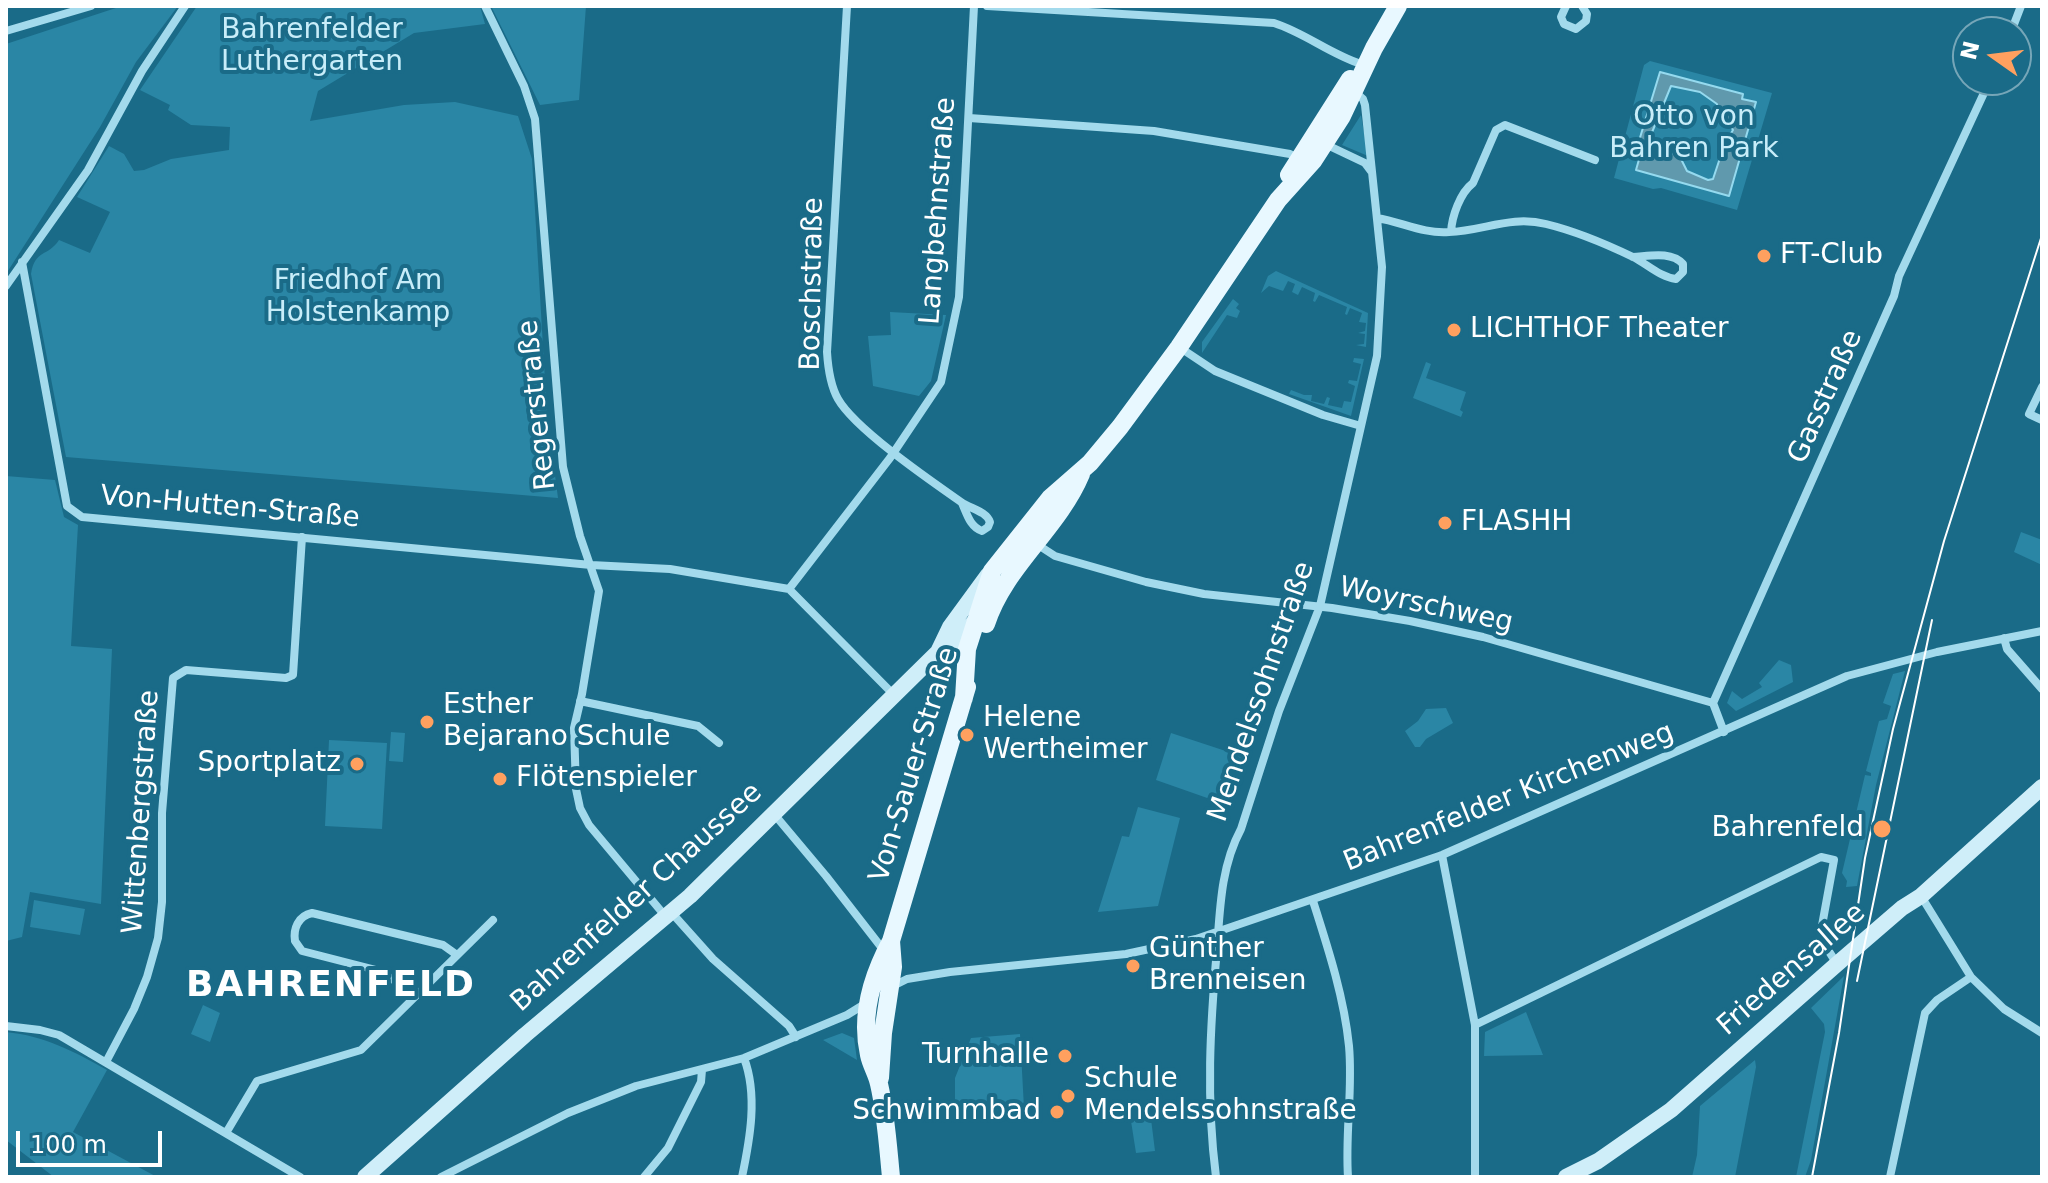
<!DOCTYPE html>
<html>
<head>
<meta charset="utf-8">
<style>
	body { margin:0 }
	#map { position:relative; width:2048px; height:1183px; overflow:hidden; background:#1a6b88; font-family:"DejaVu Sans",sans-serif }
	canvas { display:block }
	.frame { position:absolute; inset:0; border:8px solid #fff; pointer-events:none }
	.north { position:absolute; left:1952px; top:16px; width:80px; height:80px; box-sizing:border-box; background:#1a6b88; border:2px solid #76a6b8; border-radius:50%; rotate:284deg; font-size:22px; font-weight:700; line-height:32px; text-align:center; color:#fff }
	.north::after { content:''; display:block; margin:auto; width:28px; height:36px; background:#ffa05f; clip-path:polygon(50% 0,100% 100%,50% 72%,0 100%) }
	.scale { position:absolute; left:16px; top:1131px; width:146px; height:36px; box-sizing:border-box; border:4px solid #fff; border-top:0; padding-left:10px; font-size:24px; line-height:28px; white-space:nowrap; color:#fff; -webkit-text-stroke:6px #1a6b88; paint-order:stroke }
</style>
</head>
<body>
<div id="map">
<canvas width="2048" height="1183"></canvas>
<div class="frame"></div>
<div class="north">N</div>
<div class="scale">100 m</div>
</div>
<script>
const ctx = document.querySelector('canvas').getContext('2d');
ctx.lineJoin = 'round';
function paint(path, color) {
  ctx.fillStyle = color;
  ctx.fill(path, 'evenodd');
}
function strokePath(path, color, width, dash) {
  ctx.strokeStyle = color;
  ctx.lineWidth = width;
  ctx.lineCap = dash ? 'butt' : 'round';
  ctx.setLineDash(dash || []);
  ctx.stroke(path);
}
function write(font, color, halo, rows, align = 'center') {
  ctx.font = font + ' "DejaVu Sans",sans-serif';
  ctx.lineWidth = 8;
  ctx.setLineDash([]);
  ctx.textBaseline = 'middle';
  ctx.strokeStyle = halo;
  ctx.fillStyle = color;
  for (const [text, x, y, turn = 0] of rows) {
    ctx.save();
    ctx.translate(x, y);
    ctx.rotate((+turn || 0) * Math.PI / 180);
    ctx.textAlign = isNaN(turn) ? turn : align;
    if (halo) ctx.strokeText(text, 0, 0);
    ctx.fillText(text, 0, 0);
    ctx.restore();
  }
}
paint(new Path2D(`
	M122,6H178L136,62L100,127L6,274V44Z
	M197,6H480L485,24L414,33L318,91L310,121L404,105L455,102L518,116L532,159L547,415L558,498L66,457L31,274C35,249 48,257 59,240L90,253L110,212L77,197L109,146L124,154L134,171L144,170L171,159L229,150L230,127L191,125L168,110L170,105L140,90Z
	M491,6H586L579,100L540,105Z
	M1650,61L1772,93L1737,210L1661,188L1653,189L1614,178L1644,65Z
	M1361,115L1368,156L1342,145Z
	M1276,271L1368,313L1366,347L1356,345L1364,344L1365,334L1358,333L1365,331L1366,323L1359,322L1362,313L1350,308L1347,315L1345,314L1347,307L1319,295L1315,302L1313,301L1315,293L1302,287L1298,295L1292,292L1295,284L1288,281L1283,291L1269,286L1261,293L1268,276Z
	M1233,299L1239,304L1236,308L1240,311L1237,318L1227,315L1202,353V342Z
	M890,312L946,315L931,381L919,396L873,386L868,336L891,335Z
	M1354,358L1364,359L1351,416L1289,394L1291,390L1304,395H1312L1311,401L1324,404L1327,397L1330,398L1328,405L1342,408L1344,401L1351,402L1355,386L1348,383L1349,380L1357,381L1361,364L1353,362Z
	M1426,362L1431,364L1426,378L1466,392L1460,410L1463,412L1461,417L1413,398Z
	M6,476L55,480L64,517L78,525L71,646L112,649L101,904L30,892L22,937L6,941Z
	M2021,532L2042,540V565L2014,552Z
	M1779,660L1791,665L1793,682L1736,711L1727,703L1732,691L1742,699L1762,687L1759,683Z
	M1905,671L1876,785L1857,886L1846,887L1847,881L1842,873L1865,775L1871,776V773L1866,771L1879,721L1887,719L1891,706L1883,703L1893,674Z
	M1446,708L1453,723L1426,739L1420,747H1415L1405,731L1418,721L1426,709Z
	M391,732L405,733L403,762L389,761Z
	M1171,733L1247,758L1230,806L1156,780Z
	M329,740L387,743L382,829L325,826Z
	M1138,807L1180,818L1158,906L1098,912L1122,836L1129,837Z
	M34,900L85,909L80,935L30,927Z
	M1844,976L1811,1160L1805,1177H1796L1825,1032L1824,1024L1811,1008Z
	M203,1005L220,1013L210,1042L191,1034Z
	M1526,1012L1543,1055L1484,1056L1485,1032Z
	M6,1032C45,1036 73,1051 107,1070L73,1132L157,1177H54L6,1140Z
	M842,1033L854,1038L857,1060L823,1040Z
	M1020,1034L1024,1108L955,1114V1078L971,1038Z
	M1755,1060L1756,1067L1735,1177H1692L1697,1155L1700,1106Z
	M1151,1119L1155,1151L1136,1153L1131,1121Z`), '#2a86a5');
const water = new Path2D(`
	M1660,72L1743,94L1742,99L1756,102L1729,196L1636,170L1640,156L1635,154ZM1671,86L1700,92L1717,104C1716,117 1727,119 1733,130L1725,143L1713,179L1708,180L1687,171L1680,157L1675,154L1648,150L1646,147Z`);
paint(water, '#6099ad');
strokePath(water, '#95daef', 2);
strokePath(new Path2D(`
	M485,6L524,86L535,119L563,467L580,536L599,591L582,694L574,728L576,789L580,808L589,825L666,917
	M847,6L827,352C828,368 830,385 838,399C855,429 931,481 961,502C971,509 986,511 990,522L988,527L982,531C970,527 967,514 962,503
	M987,6L1274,23C1305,33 1330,54 1361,64
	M1566,6L1561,17L1564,24L1576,29L1586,21L1587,14L1582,6
	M6,31L91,6
	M2011,32L2021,6
	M969,118L1154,131L1290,154L1298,158
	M1325,144L1365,163L1371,171
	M1377,218C1402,222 1423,234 1449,232C1483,231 1511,215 1546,224C1575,231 1606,244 1633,257C1647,264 1660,277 1676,279L1683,272V264C1671,251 1650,256 1633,257
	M1451,232C1452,216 1460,193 1473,183L1496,130L1505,125L1595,160
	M22,262L67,506L82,517L591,565L670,569L789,589L890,458L941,382L959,297L974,6
	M6,286L88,170L142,71L185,6
	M1179,347L1215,371L1323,415L1361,426
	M2042,387L2029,414L2042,420
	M1035,543L1055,556L1146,582L1204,594L1332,608L1410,621L1483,637L1713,703
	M789,589L895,696
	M2004,638L2007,649L2042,689
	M580,701L698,726L719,743
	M1724,732L1713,703L1894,296L1899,276L1990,80
	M774,814L826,876L885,952
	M1442,855L1475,1025V1177
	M1921,896L1971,977L2004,1009L2042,1033
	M1313,901C1328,948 1344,997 1349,1046C1353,1090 1345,1133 1348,1177
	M671,912L713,959L789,1026L796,1037
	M893,986L907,979L950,972L1126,954L1196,939L1442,855L1847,676L1937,652L2042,631
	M412,999L395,981L380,971L302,951L295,941C293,929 298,916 312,913L443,945L457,955
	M1475,1025L1821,857L1834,860L1821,931L1823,942L1837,964
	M6,1026L40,1030L59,1035L300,1177
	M106,1062L134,1009L147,977L158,938L162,902V813L173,678L186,670L286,678L293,675L302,537
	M226,1133L257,1081L361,1050L493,920
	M441,1177L568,1113L636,1086L744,1058L847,1015L868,1002
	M644,1177L668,1148L701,1082L702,1070
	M742,1177C750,1139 758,1095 744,1058
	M1216,1177C1206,1099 1210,1027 1217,949C1220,908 1221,866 1241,829L1279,711L1320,606L1377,356L1382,267L1365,105L1363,99L1355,92
	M1890,1177L1925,1013L1937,1000L1971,977`), '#a3daec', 8);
strokePath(new Path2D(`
	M938,652L952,645L976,620
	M365,1177L525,1035L690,896L938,652L950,627L988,575
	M1566,1177L1598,1161L1671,1110L1837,964L1902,908L1921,896L2042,787`), '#cfeef9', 16);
strokePath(new Path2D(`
	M1289,175L1350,79
	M986,624C1004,567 1058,529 1081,474
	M964,698L967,649L992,571L1050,498L1090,463L1120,427L1179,347L1278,200L1313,161L1342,116L1374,48L1398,6
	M880,1078L883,1033L893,967L891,941
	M891,1177C888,1147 886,1114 879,1084C877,1074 871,1065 869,1055C860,1015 872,976 891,941L967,687`), '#e8f8ff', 18);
strokePath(new Path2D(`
	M1857,981L1932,620
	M1812,1177L1839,1033L1865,858L1893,729L1944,541L2042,235`), '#fff', 2);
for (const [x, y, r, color] of [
	[1764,256,8,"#ffa05f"],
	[1454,330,8,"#ffa05f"],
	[1445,523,8,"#ffa05f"],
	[427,722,8,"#ffa05f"],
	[967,735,8,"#ffa05f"],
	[357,764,8,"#ffa05f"],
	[500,779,8,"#ffa05f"],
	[1882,829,10,"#ffa05f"],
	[1133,966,8,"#ffa05f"],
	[1065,1056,8,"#ffa05f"],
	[1068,1096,8,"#ffa05f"],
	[1057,1112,8,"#ffa05f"]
]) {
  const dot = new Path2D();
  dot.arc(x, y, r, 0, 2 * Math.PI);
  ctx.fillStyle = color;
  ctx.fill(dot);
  strokePath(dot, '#1a6b88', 3);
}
write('28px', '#c8edf9', '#1a6b88', [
	["Bahrenfelder",312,31],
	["Luthergarten",312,63],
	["Otto von",1694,118],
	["Bahren Park",1694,150],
	["Friedhof Am",358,282],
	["Holstenkamp",358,314]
]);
write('28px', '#fff', '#1a6b88', [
	["Langbehnstraße",939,211,-86],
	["Boschstraße",813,284,-89],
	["Gasstraße",1826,397,-66],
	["Regerstraße",538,405,-96],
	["Von-Hutten-Straße",230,508,5],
	["Woyrschweg",1426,606,12],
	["Mendelssohnstraße",1262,692,-71],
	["Von-Sauer-Straße",915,765,-73],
	["Bahrenfelder Kirchenweg",1509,798,-22],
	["Wittenbergstraße",142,812,-86],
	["Bahrenfelder Chaussee",637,898,-42],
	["Friedensallee",1792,970,-41]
]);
write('28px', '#fff', '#1a6b88', [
	["FT-Club",1780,256],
	["LICHTHOF Theater",1470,330],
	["FLASHH",1461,523],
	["Esther",443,706],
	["Bejarano Schule",443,738],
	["Helene",983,719],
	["Wertheimer",983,751],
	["Sportplatz",341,764,"right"],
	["Flötenspieler",516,779],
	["Bahrenfeld",1864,829,"right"],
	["Günther",1149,950],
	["Brenneisen",1149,982],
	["Turnhalle",1049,1056,"right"],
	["Schule",1084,1080],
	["Mendelssohnstraße",1084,1112],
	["Schwimmbad",1041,1112,"right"]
], 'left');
ctx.letterSpacing = '2px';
write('bold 36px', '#fff', '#1a6b88', [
	["BAHRENFELD",331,987]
]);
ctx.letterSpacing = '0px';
</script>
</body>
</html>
